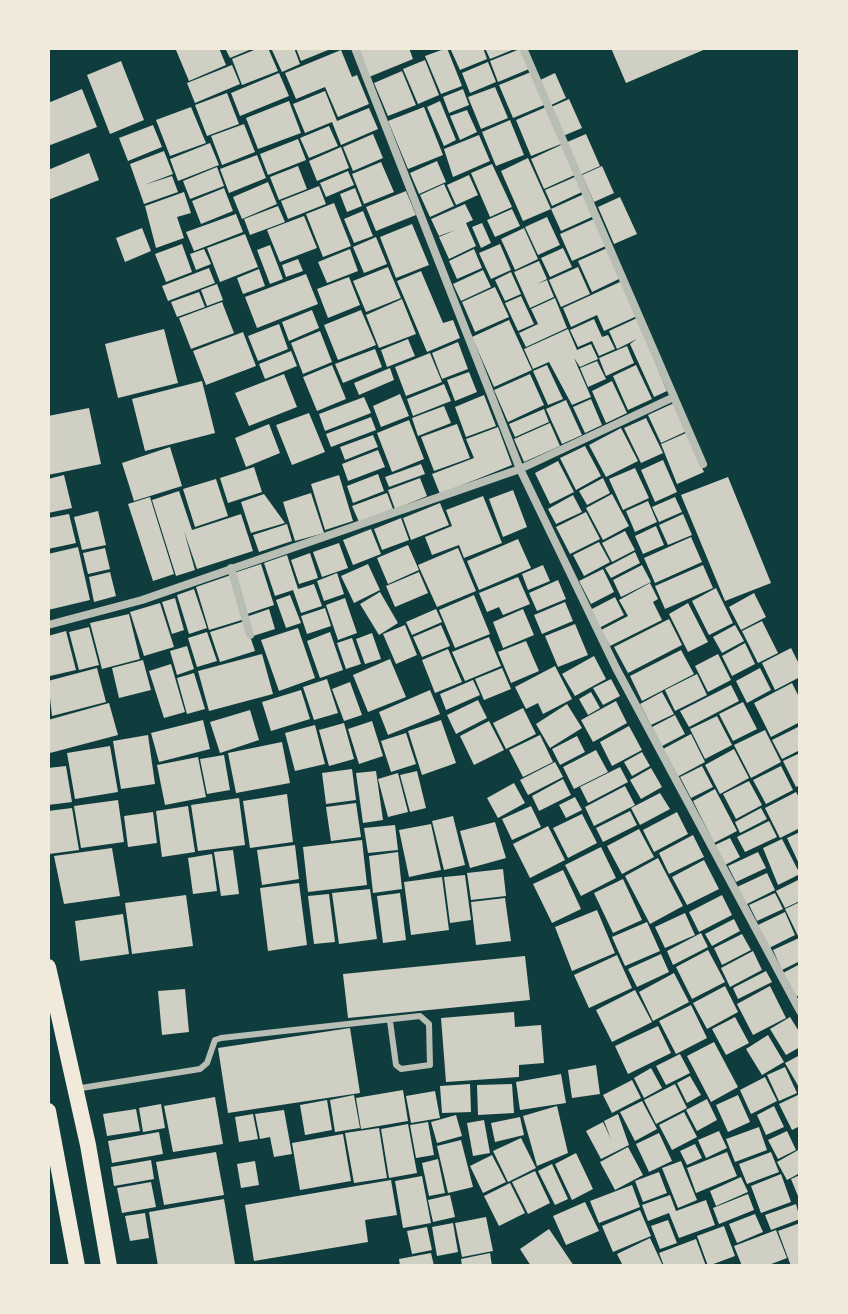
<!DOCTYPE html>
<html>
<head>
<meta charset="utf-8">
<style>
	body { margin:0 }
	#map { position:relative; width:848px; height:1314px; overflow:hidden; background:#0f3d3e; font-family:Overpass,sans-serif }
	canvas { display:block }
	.frame { position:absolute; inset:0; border:50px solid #f1e9da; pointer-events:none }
</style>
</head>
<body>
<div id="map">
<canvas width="848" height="1314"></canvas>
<div class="frame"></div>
</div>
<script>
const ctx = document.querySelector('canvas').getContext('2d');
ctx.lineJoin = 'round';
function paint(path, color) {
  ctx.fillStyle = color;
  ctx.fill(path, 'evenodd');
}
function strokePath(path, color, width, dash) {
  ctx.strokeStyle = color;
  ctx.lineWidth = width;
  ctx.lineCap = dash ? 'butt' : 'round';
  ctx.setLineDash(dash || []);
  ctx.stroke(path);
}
paint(new Path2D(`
	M181,48H219L226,65L189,81L176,50Z
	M225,48H254L230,58Z
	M259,48H268L278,71L242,85L232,59Z
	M276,48H294L300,64L282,72L272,50Z
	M296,48H333L301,61Z
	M357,48H409L413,59L369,77Z
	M447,48L462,86L441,94L425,56Z
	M450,48H483L487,59L460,70Z
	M485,48H517L490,59Z
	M611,48H708L626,83Z
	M520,49L529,69L498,82L490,61Z
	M341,50L352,77L357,75L369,104L338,117L325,87L296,99L285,73Z
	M425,60L439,95L418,104L403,69Z
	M121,61L144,120L110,134L87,75Z
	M488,62L496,82L470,93L462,73Z
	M232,65L240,84L195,103L187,83Z
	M402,71L416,105L388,116L374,83Z
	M531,72L544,105L513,118L499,85Z
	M279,73L289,96L240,116L231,93Z
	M555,73L566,98L549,106L538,81Z
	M495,87L508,118L481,129L468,97Z
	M82,89L97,127L48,146V103Z
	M463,89L469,105L449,113L443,97Z
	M325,91L337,121L369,108L378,129L341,145L332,122L305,133L293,104Z
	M227,93L239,124L207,136L195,105Z
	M569,99L582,128L563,136L551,107Z
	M289,101L301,133L258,149L246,118Z
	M440,101L456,140L444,146L427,107Z
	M191,107L206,143L170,156L156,120Z
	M424,107L443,155L408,169L388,121Z
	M546,107L561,144L531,156L516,120Z
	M467,110L477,132L460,140L450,116Z
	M510,120L524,155L496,166L482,132Z
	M244,124L255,152L222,165L211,136Z
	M153,125L162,147L128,161L119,138Z
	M329,126L338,146L309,158L300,138Z
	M373,134L383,158L353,171L343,147Z
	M586,134L600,166L580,175L565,143Z
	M479,135L490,161L453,177L444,149Z
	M298,139L306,160L268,175L260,154Z
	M210,143L219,165L178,181L170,159Z
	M563,144L577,174L544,189L531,159Z
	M341,147L349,168L317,181L309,161Z
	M164,151L173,174L144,185L172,176L178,192L144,204L130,164Z
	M89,153L99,180L48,200V170Z
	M257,155L266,178L229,193L220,169Z
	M528,158L551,209L523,221L501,171Z
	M437,161L446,182L419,194L410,173Z
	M381,162L394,192L364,204L352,174Z
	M492,164L512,207L490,217L471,173Z
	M298,166L307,189L279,200L270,177Z
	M602,166L614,193L594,202L582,175Z
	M217,167L224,186L190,199L183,181Z
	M348,171L354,185L326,197L320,183Z
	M469,175L478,195L456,205L447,185Z
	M577,176L584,191L552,206L545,190Z
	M268,182L277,204L242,219L233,197Z
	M444,184L454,206L430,217L420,195Z
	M319,186L326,204L288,219L281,201Z
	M224,188L233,211L201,224L192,201Z
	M355,188L362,206L347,212L340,194Z
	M406,191L416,215L376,231L366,207Z
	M184,192L191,213L177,217L184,238L156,248L145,206Z
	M584,194L594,216L561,231L551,209Z
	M620,197L637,234L614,244L598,207Z
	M334,203L351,246L323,257L306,214Z
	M465,204L473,220L466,223L476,246L449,259L439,237L455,230L439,236L431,219Z
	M278,206L285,222L250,235L244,219Z
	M512,209L520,226L495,237L487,220Z
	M363,211L373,236L354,243L344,219Z
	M236,214L243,232L194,251L186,232Z
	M304,216L317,248L280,262L267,230Z
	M547,217L560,245L538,255L525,227Z
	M596,218L608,245L572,261L560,234Z
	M482,223L491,243L481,248L472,227Z
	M412,224L429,265L396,278L380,237Z
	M142,228L151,251L125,262L116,238Z
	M524,228L538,259L515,270L501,239Z
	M245,234L258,267L220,282L207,248Z
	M376,237L387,264L364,273L353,247Z
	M182,244L192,272L166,282L155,254Z
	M500,244L511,270L491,279L479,253Z
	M270,245L283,279L270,284L257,250Z
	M563,248L572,267L550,277L541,258Z
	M607,248L621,278L592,292L578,261Z
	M204,249L211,264L196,270L190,254Z
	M350,249L358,271L327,283L318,262Z
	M474,249L482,268L457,279L449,261Z
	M298,259L303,271L286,277L282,265Z
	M539,261L547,279L537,284L547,280L554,297L530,308L514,272Z
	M388,267L401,298L366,312L353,281Z
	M578,267L590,294L561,307L549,280Z
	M209,268L215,283L168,301L162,286Z
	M259,269L265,286L243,294L237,278Z
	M483,270L491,287L461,301L453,284Z
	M421,271L443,323L453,320L460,338L427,352L397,281Z
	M511,272L521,294L505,301L495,280Z
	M306,274L318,304L257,328L245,297Z
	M349,277L360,305L328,318L317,289Z
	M622,281L637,316L604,331L597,315L571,327L563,308Z
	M217,284L223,300L207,306L201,290Z
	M495,287L509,317L475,332L462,302Z
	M199,292L205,307L177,317L171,302Z
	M521,296L534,324L518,331L505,303Z
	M555,298L567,328L526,347L519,333L538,324L531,309Z
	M402,299L416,334L379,348L366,315Z
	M222,302L234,333L191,349L179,318Z
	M312,310L319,328L289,341L282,322Z
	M361,310L376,345L338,360L324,325Z
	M637,318L667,391L654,397L630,344L637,339L617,349L609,331Z
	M594,319L602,337L608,335L615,349L599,356L592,341L578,347L570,330Z
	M509,320L532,370L494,387L472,337Z
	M279,324L288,349L258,361L248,336Z
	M164,329L178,383L118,398L105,344Z
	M568,329L577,350L591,344L598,359L580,367L574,358L591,397L572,405L549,362L533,369L524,349Z
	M320,331L332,362L303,374L291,343Z
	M243,332L256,366L206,385L193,351Z
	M408,339L415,356L387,367L381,350Z
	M458,342L468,369L442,379L432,353Z
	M627,346L634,363L606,376L599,358Z
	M375,349L382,367L343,383L335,364Z
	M291,351L297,366L265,379L259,364Z
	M430,353L442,382L406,396L395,367Z
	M597,361L606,379L588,387L580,368Z
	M332,365L346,399L317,411L303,377Z
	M547,365L563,399L548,405L533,371Z
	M636,365L652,399L628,410L613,376Z
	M390,368L394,380L359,395L354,383Z
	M469,372L477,392L455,401L447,380Z
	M284,374L297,407L249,426L235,393Z
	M530,374L544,405L508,422L494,390Z
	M202,381L215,433L145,451L132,399Z
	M612,381L627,413L606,423L592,391Z
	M444,384L451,401L413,416L407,399Z
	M400,394L409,416L381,427L373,406Z
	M484,395L496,426L466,437L455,407Z
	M364,397L371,413L325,431L319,414Z
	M591,399L602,425L585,433L573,407Z
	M566,400L582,435L562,444L546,409Z
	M674,403L687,431L661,443L648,415Z
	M444,406L451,423L418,436L412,418Z
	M89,408L101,464L48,475V416Z
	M544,409L549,422L515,437L509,424Z
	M309,413L325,452L292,465L276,425Z
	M371,417L376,430L331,447L326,434Z
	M646,418L663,453L641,463L624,428Z
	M409,420L424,459L392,472L377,433Z
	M550,423L560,446L524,462L514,439Z
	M269,424L280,453L246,467L235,438Z
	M457,424L470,458L434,471L421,437Z
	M498,427L512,465L440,494L432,474L474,458L466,439Z
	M621,428L638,461L606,477L589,445Z
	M686,433L704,472L677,484L661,444Z
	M373,435L378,447L345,460L340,447Z
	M585,446L601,476L576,490L560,458Z
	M170,447L182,486L134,501L122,463Z
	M378,450L385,467L348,481L342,464Z
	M663,460L677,492L655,502L641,470Z
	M558,461L574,492L550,504L535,473Z
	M421,464L425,474L389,487L385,477Z
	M254,467L262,492L228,503L220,478Z
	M635,468L649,498L623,510L609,479Z
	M378,474L384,491L353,503L347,486Z
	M64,475L72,508L48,513V479Z
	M339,475L353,521L325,530L311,484Z
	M728,477L771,583L725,601L681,495Z
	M420,478L427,496L395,509L388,490Z
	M603,478L610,493L587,505L579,491Z
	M216,479L228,516L195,527L183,489Z
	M513,490L527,527L503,537L489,499Z
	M179,491L192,530L241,514L253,551L197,569L184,531L195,570L176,576L152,500Z
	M311,493L324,533L295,541L283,502Z
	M387,493L393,509L359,522L352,506Z
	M264,494L285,523L251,533L241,502Z
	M612,494L629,526L603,540L586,508Z
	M573,495L582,512L556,524L548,509Z
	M483,496L502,543L464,558L459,545L432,555L425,537L452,526L446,510Z
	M150,497L174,574L153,581L128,504Z
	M675,497L682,512L659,522L652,507Z
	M648,501L657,522L635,532L626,511Z
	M440,503L449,525L411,540L403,518Z
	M98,511L106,545L82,550L74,517Z
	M586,512L600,539L570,554L556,527Z
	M69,514L76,543L48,549V518Z
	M683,514L692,535L668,545L659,525Z
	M401,518L409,540L382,550L374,529Z
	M287,524L292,541L259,552L253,535Z
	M656,526L664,545L643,554L635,536Z
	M371,529L381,554L353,565L343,540Z
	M625,531L635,550L612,562L602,543Z
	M691,537L702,562L655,583L644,558Z
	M518,539L531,568L479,590L467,561Z
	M599,542L610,562L584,576L573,555Z
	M339,543L348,568L322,577L313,552Z
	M408,545L419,570L388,584L377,558Z
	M78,547L90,600L48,610V554Z
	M105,548L110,569L88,574L83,553Z
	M458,548L476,591L437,607L418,565Z
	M635,552L640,563L611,578L605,568Z
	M310,553L318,578L299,584L291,560Z
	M287,555L298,589L314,584L322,606L301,613L293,590L275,596L264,563Z
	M261,564L274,605L247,614L234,573Z
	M368,564L380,590L354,603L341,576Z
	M543,565L550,581L528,590L522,574Z
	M642,565L651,582L621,597L613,580Z
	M703,565L713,588L665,609L655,586Z
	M603,569L614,592L591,604L579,581Z
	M110,572L116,596L94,602L89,577Z
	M419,572L428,593L395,607L386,586Z
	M337,573L344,594L324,601L317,581Z
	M231,575L245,619L209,630L196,587Z
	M518,577L530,604L503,615L499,607L487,612L479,593Z
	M558,580L566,599L537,611L529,593Z
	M650,583L658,599L653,602L662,620L610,646L601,630L628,616L619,600Z
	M716,588L733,623L709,635L692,601Z
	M194,589L207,628L189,634L177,595Z
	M380,592L398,623L379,635L360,604Z
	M754,593L766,617L741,630L729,607Z
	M290,595L301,623L286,628L276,600Z
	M474,595L490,634L455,648L439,610Z
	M615,597L624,615L599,628L590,610Z
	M175,598L184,630L172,634L162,602Z
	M345,598L357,633L338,640L326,605Z
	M565,602L573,621L542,634L534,615Z
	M160,603L174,647L144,656L130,612Z
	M688,603L708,642L688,652L669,614Z
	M325,608L331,626L307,634L301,616Z
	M269,609L275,629L253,636L246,617Z
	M436,609L442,622L412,635L406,622Z
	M523,609L534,635L503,648L493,622Z
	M129,614L140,659L102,669L90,623Z
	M669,619L682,645L628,673L614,647Z
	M245,621L255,651L220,662L210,632Z
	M762,621L778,653L758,663L742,631Z
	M575,624L588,655L558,667L545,636Z
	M405,625L417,655L396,664L383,634Z
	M441,625L450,646L422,657L413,637Z
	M735,625L744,641L722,653L713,637Z
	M89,627L99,665L79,670L69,632Z
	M298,628L315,678L279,691L261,640Z
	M66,631L76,670L50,676L48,636Z
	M207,632L217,661L197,667L188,638Z
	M330,632L343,670L320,678L307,641Z
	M372,633L381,659L365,664L356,639Z
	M489,637L501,666L465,681L452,652Z
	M352,638L361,664L346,669L337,643Z
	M526,641L539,671L511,683L498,652Z
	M745,643L755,664L732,676L722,656Z
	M187,646L194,669L177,675L170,651Z
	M791,648L800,666V677L775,690L762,663Z
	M448,649L462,682L435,693L422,660Z
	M681,650L694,674L642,701L630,676Z
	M262,654L273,694L209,711L198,671Z
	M718,654L731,680L708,692L695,666Z
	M594,656L606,679L575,696L562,674Z
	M390,659L406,697L368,712L353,675Z
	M143,660L151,690L119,698L112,668Z
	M171,664L185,712L164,718L149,671Z
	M555,666L572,699L543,714L538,703L526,709L515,687Z
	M97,668L106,702L52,716L48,681Z
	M502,668L511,689L484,700L475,679Z
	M760,668L771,690L747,703L736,681Z
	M194,673L205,709L187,714L177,678Z
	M697,674L707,695L675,711L665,690Z
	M327,679L338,713L314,720L303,687Z
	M611,679L620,696L603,705L593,688Z
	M473,680L480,695L446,710L440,694Z
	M350,682L362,715L344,721L332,689Z
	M792,683L800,699V722L771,737L754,703Z
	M731,685L739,701L689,727L680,711Z
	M301,690L310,719L271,731L262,702Z
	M430,690L440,714L388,735L379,712Z
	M591,692L600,708L588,715L579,699Z
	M662,692L674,714L651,725L640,704Z
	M478,700L487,718L456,734L447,715Z
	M616,701L627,723L593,742L581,720Z
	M743,702L757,729L733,741L719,714Z
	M109,703L118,735L50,753L48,720Z
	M567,704L582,728L550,748L536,724Z
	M523,708L536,734L506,749L493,723Z
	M250,710L259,740L220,753L210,722Z
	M675,715L685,734L662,746L652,727Z
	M717,716L732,745L705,759L690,729Z
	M203,720L210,749L159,762L151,733Z
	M441,720L456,763L422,775L408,731Z
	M372,721L383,756L359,764L348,729Z
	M489,721L504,750L474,765L460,736Z
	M344,723L354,759L329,766L319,730Z
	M315,725L325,764L295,771L285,733Z
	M629,726L642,750L612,766L600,742Z
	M800,726V750L782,759L772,740Z
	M765,730L781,762L751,778L734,745Z
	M406,733L416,764L391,772L381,741Z
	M691,734L705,762L677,777L663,749Z
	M148,735L155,784L121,789L113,741Z
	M540,735L553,762L523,777L509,750Z
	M577,736L585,752L560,765L552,749Z
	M282,742L290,783L236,793L228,753Z
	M110,746L118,792L75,799L67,753Z
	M734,749L749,778L720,794L705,765Z
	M596,750L608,772L574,789L563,767Z
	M642,752L650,766L632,776L624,762Z
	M800,753V785L796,787L783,761Z
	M224,755L230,790L207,794L200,759Z
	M198,757L206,797L165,805L157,765Z
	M555,762L563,777L528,795L520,780Z
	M66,766L72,802L48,805V768Z
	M702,766L713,787L691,798L680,777Z
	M781,766L793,790L766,804L753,780Z
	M620,767L628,782L588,803L580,787Z
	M651,768L662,787L641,799L630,780Z
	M352,769L356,800L326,804L322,773Z
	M376,771L383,820L363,823L356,773Z
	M417,771L426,808L410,812L400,775Z
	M398,773L408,812L388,817L378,779Z
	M563,779L571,795L539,811L532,796Z
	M749,781L762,805L736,819L723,794Z
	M514,783L525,803L498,818L487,798Z
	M625,786L635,805L594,826L585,807Z
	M715,789L737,831L714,843L693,801Z
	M796,792L800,799V828L780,838L765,808Z
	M660,793L670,809L640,825L631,808Z
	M287,794L293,842L250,848L243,801Z
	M575,797L582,810L566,818L559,805Z
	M239,798L245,845L198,851L191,805Z
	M118,800L124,842L81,848L74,806Z
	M356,803L361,837L331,841L326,807Z
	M188,806L195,852L162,857L156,811Z
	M531,806L541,827L512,840L502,819Z
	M72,808L79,850L49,854L48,811Z
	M761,808L767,819L740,833L735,822Z
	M630,811L637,825L603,842L596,828Z
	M153,812L157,843L128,847L124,816Z
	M677,812L688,834L654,852L643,830Z
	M582,814L597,843L568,858L553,828Z
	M453,816L465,865L444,870L432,821Z
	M769,821L777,837L745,852L737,837Z
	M495,822L506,858L470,868L460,831Z
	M431,824L441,870L409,877L399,830Z
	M395,825L398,850L368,853L364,828Z
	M548,826L565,860L530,878L513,844Z
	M639,829L654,857L622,874L607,846Z
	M800,832V866L787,838Z
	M693,835L704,857L669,874L659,853Z
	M730,838L740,857L725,865L715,845Z
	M782,839L800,874L778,885L763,848Z
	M362,840L367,885L308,892L303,847Z
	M295,845L299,879L262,885L257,850Z
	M601,847L616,878L581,896L565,865Z
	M112,848L120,896L64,904L54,856Z
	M233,850L239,894L221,896L214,852Z
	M398,852L402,889L373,893L369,856Z
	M758,852L766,868L736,882L728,866Z
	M212,854L217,891L193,894L188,858Z
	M658,858L683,906L650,924L625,876Z
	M704,860L719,889L687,905L672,877Z
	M503,869L506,896L471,900L467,873Z
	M563,870L581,909L552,923L533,884Z
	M767,873L775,890L745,905L737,887Z
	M465,875L471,920L450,923L444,877Z
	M442,877L449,930L411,935L404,882Z
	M623,879L642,920L613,933L594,893Z
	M800,879V901L785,908L776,891Z
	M299,883L307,945L268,951L260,888Z
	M370,889L377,939L339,944L332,893Z
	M400,893L406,940L383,943L377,896Z
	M775,893L783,909L757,921L749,905Z
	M329,894L335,942L314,944L308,896Z
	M186,895L193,946L132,954L125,903Z
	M722,895L732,915L699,932L689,912Z
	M505,898L511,941L476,945L471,902Z
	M800,902V961L782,970L773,950L799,938L785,909Z
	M597,910L615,953L572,971L555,927Z
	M785,912L795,935L769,948L758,925Z
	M685,913L695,935L665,948L655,927Z
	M123,914L129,954L80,961L75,921Z
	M734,919L740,931L712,946L705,934Z
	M647,922L660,951L625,966L612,937Z
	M701,933L708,947L673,965L667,951Z
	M742,934L751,950L722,965L714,948Z
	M708,950L725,982L692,999L676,967Z
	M753,951L762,970L730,987L721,968Z
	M661,954L669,972L637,987L628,969Z
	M617,955L632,988L589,1008L574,975Z
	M525,956L530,1000L348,1018L343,974Z
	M800,964V995L795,997L783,973Z
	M766,971L772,982L738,999L733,988Z
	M674,973L689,1002L653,1021L639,992Z
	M725,986L738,1012L707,1029L693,1003Z
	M770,986L786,1018L753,1035L737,1004Z
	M185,989L189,1032L162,1035L158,991Z
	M635,990L652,1022L612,1042L596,1010Z
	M691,1005L707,1038L676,1054L659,1021Z
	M514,1012L515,1027L541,1025L544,1063L519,1065V1077L446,1082L441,1018Z
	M735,1017L749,1043L726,1055L712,1029Z
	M790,1017L800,1033V1047L786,1055L770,1029Z
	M658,1026L671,1053L628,1074L615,1046Z
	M350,1028L360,1093L228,1113L218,1048Z
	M768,1035L784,1062L762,1075L746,1049Z
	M714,1042L738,1087L711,1102L687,1056Z
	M680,1054L690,1073L666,1085L656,1066Z
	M800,1055V1089L785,1063Z
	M596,1065L600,1094L572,1098L568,1070Z
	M785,1067L797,1093L779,1101L767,1075Z
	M651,1068L662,1088L644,1098L634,1078Z
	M561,1074L566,1103L520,1110L516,1082Z
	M690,1076L701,1095L687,1103L677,1083Z
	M765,1077L777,1101L751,1114L740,1090Z
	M632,1080L641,1098L612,1113L603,1095Z
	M470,1084L471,1112L442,1113L440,1086Z
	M512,1084L514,1113L478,1115L477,1085Z
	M675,1084L687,1108L656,1124L644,1100Z
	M403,1090L408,1121L361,1129L356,1098Z
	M435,1091L440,1118L411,1123L406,1096Z
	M800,1094V1126L792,1130L779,1104Z
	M354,1095L360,1128L335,1132L330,1100Z
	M738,1095L750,1122L728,1132L716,1105Z
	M215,1097L223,1144L173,1152L164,1106Z
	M707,1099L717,1120L697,1131L686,1110Z
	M327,1100L332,1130L305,1135L300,1105Z
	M642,1101L657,1129L635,1141L620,1112Z
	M161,1104L165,1128L143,1132L139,1108Z
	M557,1106L568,1153L537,1166L523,1116Z
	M774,1106L784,1127L766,1135L757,1115Z
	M136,1109L140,1131L107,1136L103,1114Z
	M284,1110L292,1154L274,1157L270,1137L260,1139L255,1114Z
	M684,1112L697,1137L672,1150L659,1125Z
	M253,1114L258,1139L239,1142L235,1117Z
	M618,1114L629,1145L601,1159L586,1131L603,1122L611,1139L604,1121Z
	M456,1115L462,1136L437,1143L431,1122Z
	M520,1117L524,1135L495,1142L491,1123Z
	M484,1120L490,1153L473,1156L467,1123Z
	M428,1122L434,1155L416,1158L410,1125Z
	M408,1124L417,1173L389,1178L381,1129Z
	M759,1127L767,1150L735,1162L726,1139Z
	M379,1128L387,1178L354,1183L345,1133Z
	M719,1131L727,1148L706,1158L698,1140Z
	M787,1131L796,1150L778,1159L768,1140Z
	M159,1132L163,1154L112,1163L108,1141Z
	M659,1133L672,1161L649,1172L636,1144Z
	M343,1134L351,1181L300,1190L292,1143Z
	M521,1138L536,1168L508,1182L493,1151Z
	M461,1140L473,1187L448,1193L437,1146Z
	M695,1144L702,1158L687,1165L680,1151Z
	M628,1147L643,1175L615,1190L600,1162Z
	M800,1149V1173L787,1180L777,1162Z
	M216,1152L224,1195L164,1205L156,1162Z
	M727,1152L737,1176L696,1193L687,1168Z
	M771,1152L779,1172L747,1184L739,1164Z
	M576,1153L593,1189L572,1200L555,1164Z
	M492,1155L506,1182L483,1193L470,1166Z
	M438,1159L445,1193L429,1196L422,1163Z
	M151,1160L154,1179L114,1186L111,1167Z
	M255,1161L259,1185L241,1188L237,1164Z
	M681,1161L697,1200L678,1208L662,1168Z
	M552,1164L568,1199L555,1205L538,1171Z
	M535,1171L550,1203L528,1214L512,1182Z
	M659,1172L667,1193L643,1202L635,1181Z
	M781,1174L791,1202L761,1213L751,1186Z
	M800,1175V1201L791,1179Z
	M422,1176L431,1223L403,1228L395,1181Z
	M741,1177L748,1192L716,1206L710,1191Z
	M391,1180L397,1215L365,1220L368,1242L254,1261L245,1205Z
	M151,1182L156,1207L122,1213L117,1188Z
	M510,1183L525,1213L499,1226L484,1196Z
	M632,1185L640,1207L599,1223L590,1201Z
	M748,1194L754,1210L719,1224L713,1208Z
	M450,1195L455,1217L433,1222L428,1200Z
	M670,1195L676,1211L706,1200L715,1225L679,1238L669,1213L648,1221L642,1205Z
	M224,1199L235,1264L158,1266L149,1212Z
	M585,1202L599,1231L566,1245L553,1216Z
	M796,1204L800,1219L771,1230L765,1215Z
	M640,1210L651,1236L613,1252L602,1226Z
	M145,1213L149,1238L130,1241L125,1216Z
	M755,1214L763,1232L737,1243L729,1224Z
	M486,1217L493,1251L462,1257L455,1223Z
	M668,1220L677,1243L660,1249L651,1226Z
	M453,1223L458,1252L437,1256L432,1227Z
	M800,1223V1263L791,1266L778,1231Z
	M724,1226L735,1256L708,1266L697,1236Z
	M427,1227L432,1250L412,1254L407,1231Z
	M549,1229L574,1266H531L520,1249Z
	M776,1230L787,1258L766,1266H742L734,1246Z
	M650,1238L663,1266H623L617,1254Z
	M696,1239L706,1266H664L659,1253Z
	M431,1253L434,1266H400L399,1259Z
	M490,1253L492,1266H462L461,1259Z`), '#cfcfc3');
strokePath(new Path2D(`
	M75,1089L200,1069L207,1063L215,1040L221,1038L420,1016L429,1024L430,1065L401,1069L396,1065L390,1021`), '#b8beb3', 6);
strokePath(new Path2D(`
	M355,48L520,469L616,668L800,1011
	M523,48L703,464
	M231,568L250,635
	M48,625L142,600L520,469L674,397`), '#b8beb3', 8);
strokePath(new Path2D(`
	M48,967L88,1145L109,1266
	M48,1111L77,1266`), '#f1e9da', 16);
</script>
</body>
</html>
